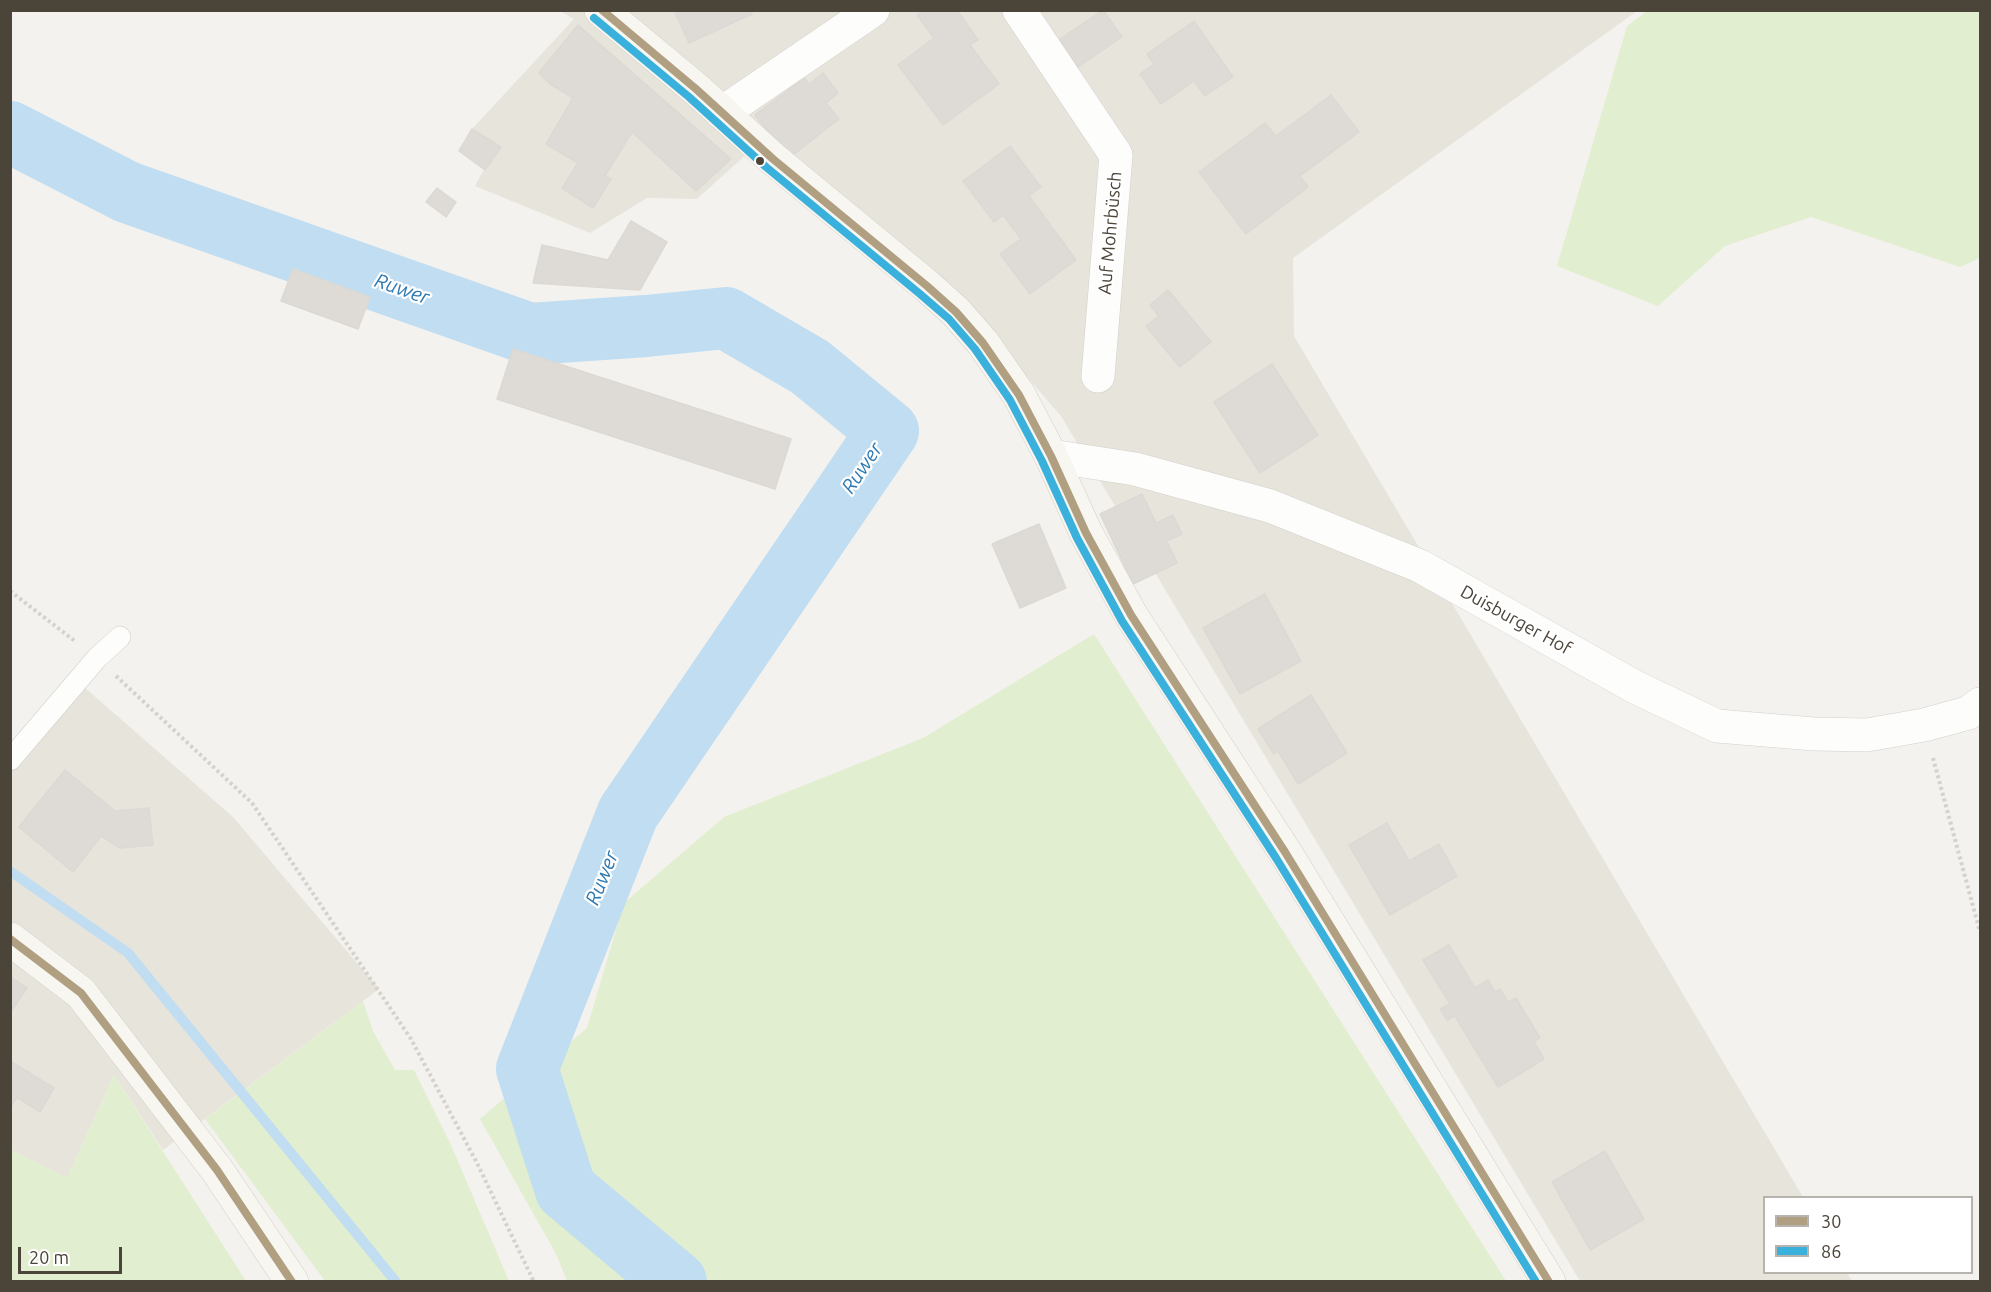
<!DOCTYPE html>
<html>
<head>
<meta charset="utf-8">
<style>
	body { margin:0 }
	#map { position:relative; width:1991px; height:1292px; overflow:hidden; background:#f4f2ee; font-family:Ubuntu,sans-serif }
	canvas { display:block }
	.frame { position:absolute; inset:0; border:12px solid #4b4439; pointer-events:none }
	.legend { position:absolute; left:1763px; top:1196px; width:210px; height:78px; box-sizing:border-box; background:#fff; border:2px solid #b7b4b0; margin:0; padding:8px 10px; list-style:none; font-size:18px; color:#4b4439 }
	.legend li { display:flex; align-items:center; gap:12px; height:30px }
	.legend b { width:30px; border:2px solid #b7b4b0 }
	.scale { position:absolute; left:18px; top:1247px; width:104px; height:27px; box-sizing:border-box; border:3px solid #4b4439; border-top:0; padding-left:8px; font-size:18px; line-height:21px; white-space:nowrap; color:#4b4439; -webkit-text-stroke:4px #fff; paint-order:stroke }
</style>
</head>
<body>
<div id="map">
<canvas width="1991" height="1292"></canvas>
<div class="frame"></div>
<ul class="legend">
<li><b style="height:8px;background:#b09f80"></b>30</li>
<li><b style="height:8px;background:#3ab1dc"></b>86</li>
</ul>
<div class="scale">20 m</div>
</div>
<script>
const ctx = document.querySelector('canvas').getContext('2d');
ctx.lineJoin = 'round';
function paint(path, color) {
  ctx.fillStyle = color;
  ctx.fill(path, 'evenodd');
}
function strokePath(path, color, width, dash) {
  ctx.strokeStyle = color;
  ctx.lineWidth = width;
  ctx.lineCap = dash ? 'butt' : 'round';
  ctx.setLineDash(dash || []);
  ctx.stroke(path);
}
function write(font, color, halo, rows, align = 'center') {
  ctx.font = font + ' Ubuntu,sans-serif';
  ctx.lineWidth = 4.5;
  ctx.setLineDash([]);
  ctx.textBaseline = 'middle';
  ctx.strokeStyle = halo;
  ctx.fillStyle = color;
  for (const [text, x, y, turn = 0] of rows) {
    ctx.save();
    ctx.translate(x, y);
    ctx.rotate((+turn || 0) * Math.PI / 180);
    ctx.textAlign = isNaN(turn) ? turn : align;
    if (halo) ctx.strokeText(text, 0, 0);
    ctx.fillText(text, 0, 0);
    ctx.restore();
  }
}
paint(new Path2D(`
	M560,11H1637L1293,258L1294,336L1803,1197L1764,1198V1272L1847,1273L1852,1281H1580L1061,416L955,295L760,142L697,199L647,198L590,233L475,186L484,169L459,151L472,129L574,19Z
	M84,687L233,817L379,989L163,1150L114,1075L67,1178L11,1150V770Z`), '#e7e4dc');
paint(new Path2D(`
	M1647,11H1980V258L1960,267L1811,217L1725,246L1658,306L1557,266L1627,26Z
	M1094,634L1506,1281H567L556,1254L480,1119L587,1028L624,903L724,817L923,738Z
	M363,1001L373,1031L395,1070H414L451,1145L509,1281H325L205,1119Z
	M114,1075L246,1281H11V1150L67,1178Z`), '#e1eecf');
strokePath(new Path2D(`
	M10,871L128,953L396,1282`), '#c0ddf1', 10);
strokePath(new Path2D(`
	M10,132L127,192L530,334L646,326L726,318L810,367L888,431L628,813L527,1069L566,1190L676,1282`), '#c0ddf1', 62);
const building = new Path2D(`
	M674,10H751L752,14L689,43Z
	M923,10H957L978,40L970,45L999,84L943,125L898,65L934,38L917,15Z
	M1103,10L1122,37L1075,69L1057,41Z
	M1194,21L1233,77L1205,96L1194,81L1161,104L1140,74L1154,64L1147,54Z
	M578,25L731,159L696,191L632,132L605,176L611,179L593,208L562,188L578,163L546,144L573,98L550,84L539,73Z
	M823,73L838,93L826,103L839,119L789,158L755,115L804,78L809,84Z
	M1331,95L1359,132L1300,176L1308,187L1246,234L1199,172L1265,123L1276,136Z
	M472,129L501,147L485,170L459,151Z
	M1010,146L1041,187L1029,196L1076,260L1030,294L1000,254L1021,239L1003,215L994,222L963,181Z
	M437,188L456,202L446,217L426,202Z
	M631,221L667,242L640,290L533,283L542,245L608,260Z
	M293,269L370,297L358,329L281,301Z
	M1168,290L1211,342L1180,367L1146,326L1159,316L1150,305Z
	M513,349L791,439L775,489L497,399Z
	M1272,364L1318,435L1260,473L1214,402Z
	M1142,494L1156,523L1173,515L1182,534L1167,541L1177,563L1133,584L1100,514Z
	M1039,524L1066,588L1020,608L992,544Z
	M1265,594L1301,661L1240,694L1203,628Z
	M1311,695L1347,753L1298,784L1278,751L1274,754L1258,729Z
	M65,770L115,811L149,808L153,845L120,848L101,836L73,872L19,827Z
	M1387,823L1409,861L1439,844L1457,876L1390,915L1349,845Z
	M1449,945L1475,988L1488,980L1495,992L1500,989L1508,1002L1516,998L1540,1038L1534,1042L1544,1059L1498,1087L1455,1016L1447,1020L1440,1009L1450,1004L1423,960Z
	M10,977L27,988L10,1013Z
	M10,1061L54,1088L40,1112L17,1097L10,1108Z
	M1605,1151L1644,1219L1590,1250L1552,1182Z`);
paint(building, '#dedbd6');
strokePath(building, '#dcd9d4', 1.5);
const lane = new Path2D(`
	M10,760L97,658L120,637`);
const street = new Path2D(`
	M1019,10L1116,155L1098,376
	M722,113L873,10
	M1051,456L1135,469L1270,506L1420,566L1635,687L1717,726L1814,734L1867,735L1924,725L1968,713L1980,704`);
const secondary = new Path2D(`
	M601,10L696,89L773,159L927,286L956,312L983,343L1019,395L1051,456L1086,533L1131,615L1285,852L1549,1282
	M10,939L81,993L217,1170L292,1282`);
strokePath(lane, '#d2d0cb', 22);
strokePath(street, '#d2d0cb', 34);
strokePath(secondary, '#d3cfc5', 34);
strokePath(new Path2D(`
	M10,591L76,642
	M116,676L252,803L411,1039L477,1163L534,1282
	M1933,758L1980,932`), '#d3d2cc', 4, [3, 3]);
strokePath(lane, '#fdfdfc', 21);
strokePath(street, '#fdfdfc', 33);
strokePath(secondary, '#f7f6f1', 33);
strokePath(new Path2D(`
	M602,10L696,89L773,159L927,286L956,312L983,343L1019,395L1051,456L1086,533L1131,615L1285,852L1549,1282
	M10,939L81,993L217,1170L292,1282`), '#b09f80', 8);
strokePath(new Path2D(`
	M594,18L689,97L766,167L920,294L949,319L975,349L1010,400L1042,461L1077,538L1122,621L1276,858L1536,1282`), '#3ab1dc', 8);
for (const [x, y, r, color] of [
	[760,161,5,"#4b4439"]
]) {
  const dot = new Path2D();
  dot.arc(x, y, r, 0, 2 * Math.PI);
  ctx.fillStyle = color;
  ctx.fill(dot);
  strokePath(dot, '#fff', 2);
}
write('18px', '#4b4439', '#fff', [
	["Auf Mohrbüsch",1110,233,-85],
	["Duisburger Hof",1516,620,29]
]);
write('italic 20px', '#2e7ab2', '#fff', [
	["Ruwer",402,289,19],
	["Ruwer",862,468,-56],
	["Ruwer",602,878,-68]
]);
</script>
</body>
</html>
